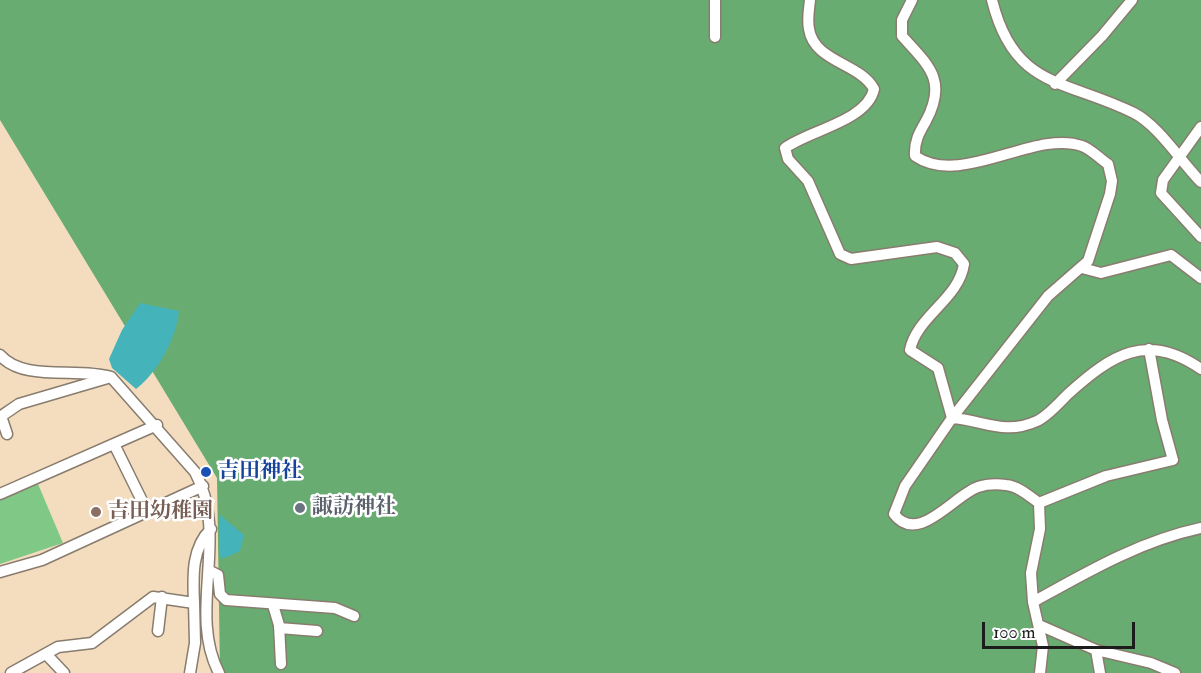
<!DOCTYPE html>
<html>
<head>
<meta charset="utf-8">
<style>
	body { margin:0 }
	#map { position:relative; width:1201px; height:673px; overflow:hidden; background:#f4ddbf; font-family:"IM FELL Double Pica",serif }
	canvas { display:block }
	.scale { position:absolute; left:982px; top:622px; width:153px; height:27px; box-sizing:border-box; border:3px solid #1c1c1c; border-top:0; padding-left:8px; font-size:18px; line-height:21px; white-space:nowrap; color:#1c1c1c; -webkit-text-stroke:4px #fff; paint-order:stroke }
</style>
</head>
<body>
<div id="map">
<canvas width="1201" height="673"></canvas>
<div class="scale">100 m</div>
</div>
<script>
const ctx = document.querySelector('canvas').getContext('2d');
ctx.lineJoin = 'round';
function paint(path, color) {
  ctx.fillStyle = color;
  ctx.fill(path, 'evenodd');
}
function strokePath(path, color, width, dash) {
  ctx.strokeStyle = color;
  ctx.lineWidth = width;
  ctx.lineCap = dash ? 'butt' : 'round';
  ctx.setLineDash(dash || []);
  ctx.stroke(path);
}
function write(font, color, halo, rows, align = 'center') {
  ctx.font = font + ' "IM FELL Double Pica","Noto Serif JP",serif';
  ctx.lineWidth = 5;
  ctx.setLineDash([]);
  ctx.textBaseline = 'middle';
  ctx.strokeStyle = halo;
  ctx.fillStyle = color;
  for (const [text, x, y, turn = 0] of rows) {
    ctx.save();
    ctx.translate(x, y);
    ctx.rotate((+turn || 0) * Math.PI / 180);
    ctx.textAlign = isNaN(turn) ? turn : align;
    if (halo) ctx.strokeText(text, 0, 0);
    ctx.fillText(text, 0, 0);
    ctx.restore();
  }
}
paint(new Path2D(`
	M38,484L63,543L0,564V500Z`), '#80c885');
paint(new Path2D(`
	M0,0H1201V673H220L217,478L0,120Z`), '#68ac72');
paint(new Path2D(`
	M140,303L179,311C176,339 158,372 136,389L112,368L109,359L122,330Z
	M220,515L244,535L240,551L222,559L219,554Z`), '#44b4ba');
const minor = new Path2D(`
	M810,0C809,9 807,20 809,29C814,62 860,63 874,89C867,121 810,130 785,148L788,159L808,181L840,254L851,259L937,247L955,253L964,264C959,299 917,316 910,350L938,368L952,418
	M912,0L902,20V36C928,65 948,80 926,121C919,133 914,142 915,156C961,188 1035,129 1082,146C1091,149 1100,159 1108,164L1112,181L1110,194L1088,261L1048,296L952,418L905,486L894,514C918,546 954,495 978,487C987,484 998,484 1006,485C1018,486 1029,496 1039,503
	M992,0C1014,89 1065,79 1134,113C1158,125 1182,163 1201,182
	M715,37V0
	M1055,84L1102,36L1132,0
	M1201,127L1163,180L1161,193L1201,237
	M1082,268L1101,273L1171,255L1201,278
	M0,355C23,382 77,367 111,377L195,472C230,536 187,612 219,673
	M1,416L7,434
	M0,417L19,404L111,377
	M952,418C983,420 1004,436 1037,421C1048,416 1059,403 1068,394C1111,355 1147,331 1201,369
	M114,444L147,511
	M0,494L157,425
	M1039,503L1106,476L1173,460L1162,420L1149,349
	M1039,503L1040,529L1031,573L1033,602L1043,646L1040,673
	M210,571L218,575L220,594L226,600L335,608L354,616
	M0,572L42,560L203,486
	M1033,602C1087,572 1140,541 1201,528
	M273,605L279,625L281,664
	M1039,625L1096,650L1151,663L1175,673
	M279,628L317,631
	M158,631L162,597
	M1096,650L1100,673
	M46,654L64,673
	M11,673L58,647L92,643L153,597L194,603C193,578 191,548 211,529
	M190,673L195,643L194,603`);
strokePath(minor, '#887c6e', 13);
strokePath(minor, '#fff', 10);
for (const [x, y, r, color] of [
	[206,472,6,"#1a4fb4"],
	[300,508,6,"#6b7280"],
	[96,512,6,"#8d6e63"]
]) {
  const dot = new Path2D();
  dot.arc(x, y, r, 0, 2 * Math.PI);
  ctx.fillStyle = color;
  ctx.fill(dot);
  strokePath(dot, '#fff', 2);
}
write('bold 21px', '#164399', '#fff', [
	["吉田神社",218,472]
], 'left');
write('bold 21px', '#5b616d', '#fff', [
	["諏訪神社",312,508]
], 'left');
write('bold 21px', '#785e54', '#fff', [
	["吉田幼稚園",108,512]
], 'left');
</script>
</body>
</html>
